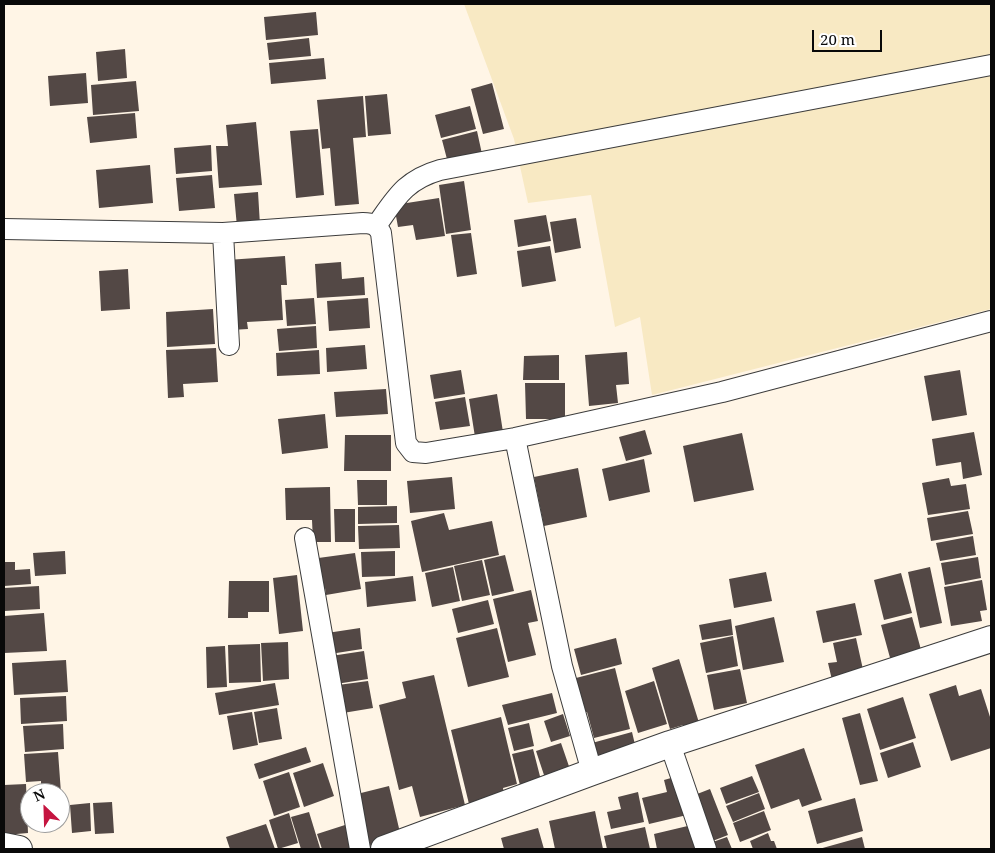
<!DOCTYPE html>
<html>
<head>
<meta charset="utf-8">
<style>
	body { margin:0 }
	#map { position:relative; width:995px; height:853px; overflow:hidden; background:#fff5e6; font-family:"Noto Serif",serif }
	canvas { display:block }
	.frame { position:absolute; inset:0; border:5px solid #090909; pointer-events:none }
	.north { position:absolute; left:20px; top:783px; width:50px; height:50px; box-sizing:border-box; background:#fff; border:1px solid #9d9d9d; border-radius:50%; rotate:336deg; font-size:14px; font-weight:700; line-height:20px; text-align:center; color:#090909 }
	.north::after { content:''; display:block; margin:auto; width:18px; height:22px; background:#c51540; clip-path:polygon(50% 0,100% 100%,50% 72%,0 100%) }
	.scale { position:absolute; left:812px; top:30px; width:70px; height:22px; box-sizing:border-box; border:2px solid #090909; border-top:0; padding-left:6px; font-size:15px; line-height:18px; white-space:nowrap; color:#090909; -webkit-text-stroke:4px #fff; paint-order:stroke }
</style>
</head>
<body>
<div id="map">
<canvas width="995" height="853"></canvas>
<div class="frame"></div>
<div class="north">N</div>
<div class="scale">20 m</div>
</div>
<script>
const ctx = document.querySelector('canvas').getContext('2d');
ctx.lineJoin = 'round';
function paint(path, color) {
  ctx.fillStyle = color;
  ctx.fill(path, 'evenodd');
}
function strokePath(path, color, width, dash) {
  ctx.strokeStyle = color;
  ctx.lineWidth = width;
  ctx.lineCap = dash ? 'butt' : 'round';
  ctx.setLineDash(dash || []);
  ctx.stroke(path);
}
paint(new Path2D(`
	M464,4H991V309L652,395L640,317L615,327L591,195L528,203L514,139Z`), '#f8e9c3');
paint(new Path2D(`
	M316,12L318,35L266,40L264,17Z
	M309,38L311,56L269,60L267,43Z
	M125,49L127,78L98,81L96,52Z
	M324,58L326,79L271,84L269,63Z
	M86,73L88,103L50,106L48,76Z
	M136,81L139,111L93,115L91,85Z
	M492,83L504,129L483,134L471,89Z
	M387,94L391,134L368,136L365,96Z
	M363,96L366,137L353,138L359,204L335,206L330,148L322,149L317,100Z
	M470,106L476,129L441,138L435,115Z
	M135,113L137,138L90,143L87,117Z
	M256,122L262,185L219,188L216,146H228L226,125Z
	M318,129L324,195L296,198L290,131Z
	M477,131L482,154L448,163L442,140Z
	M211,145L212,171L176,174L174,148Z
	M150,165L153,203L99,208L96,170Z
	M212,175L215,208L179,211L176,178Z
	M464,181L471,230L446,234L439,185Z
	M258,192L260,225L237,227L234,194Z
	M439,198L445,236L416,240L413,225L398,227L394,205Z
	M546,215L551,241L518,247L514,220Z
	M576,218L581,248L555,253L550,222Z
	M471,233L477,274L457,277L451,235Z
	M550,246L556,281L522,287L517,251Z
	M285,256L287,285H281L283,320L247,322L248,329L231,330L227,260Z
	M341,262L342,279L364,277L365,295L317,298L315,264Z
	M128,269L130,309L101,311L99,271Z
	M314,298L316,324L287,326L285,300Z
	M368,298L370,328L329,331L327,301Z
	M213,309L215,344L167,347L166,312Z
	M316,326L317,348L279,351L277,329Z
	M365,345L367,369L327,372L326,348Z
	M216,348L218,382L183,384L184,397L168,398L166,350Z
	M319,350L320,374L277,376L276,353Z
	M627,352L629,384L616,385L618,403L589,406L585,355Z
	M559,355V380H523L524,356Z
	M461,370L465,394L434,399L430,375Z
	M960,370L967,415L932,421L924,376Z
	M525,383H565V419H526Z
	M386,389L388,414L336,417L334,392Z
	M497,394L503,432L475,437L469,399Z
	M465,397L470,426L440,430L435,402Z
	M325,414L328,448L282,454L278,419Z
	M645,430L652,454L626,461L619,437Z
	M974,432L982,475L963,479L961,462L936,466L932,439Z
	M742,433L754,490L694,502L683,446Z
	M345,435H391V471H344Z
	M644,459L650,492L609,501L602,469Z
	M578,468L587,517L544,526L534,477Z
	M452,477L455,509L410,513L407,481Z
	M949,478L951,486L966,484L970,509L928,515L922,483Z
	M357,480H387V505H358Z
	M330,487L331,542H313L312,520H286L285,488Z
	M397,506V523L358,524V507Z
	M334,509H355V542H335Z
	M968,511L973,534L931,541L927,518Z
	M444,513L449,530L492,521L499,555L422,572L411,521Z
	M399,525L400,548L359,549L358,526Z
	M973,536L976,555L940,561L936,543Z
	M65,551L66,574L35,576L33,553Z
	M395,551V576L362,577L361,552Z
	M355,553L361,589L326,595L325,588L316,590L311,559Z
	M505,555L514,591L492,596L484,560Z
	M978,557L981,578L945,585L941,563Z
	M482,560L490,595L462,601L454,566Z
	M4,562H15V570L30,569L31,584L4,586Z
	M453,567L460,601L432,607L425,573Z
	M930,567L942,623L920,628L908,572Z
	M766,572L772,601L734,608L729,579Z
	M901,573L912,613L884,620L874,580Z
	M297,575L303,631L279,634L273,578Z
	M413,576L416,601L367,607L365,582Z
	M982,580L987,610L980,611L982,621L951,626L944,587Z
	M229,581H269V612H248V618H228Z
	M39,586L40,609L4,611V588Z
	M531,590L538,621L528,623L536,655L508,662L493,599Z
	M488,600L494,624L458,633L452,609Z
	M855,603L862,635L823,643L816,611Z
	M44,613L47,651L4,653V616Z
	M774,617L784,662L743,670L735,626Z
	M912,617L923,657L892,665L881,625Z
	M731,619L733,635L702,640L699,625Z
	M360,628L362,649L330,654L327,633Z
	M497,628L509,677L468,687L456,638Z
	M733,636L738,666L706,673L700,643Z
	M616,638L622,664L581,675L574,649Z
	M856,638L864,674L832,680L828,663L837,662L833,643Z
	M288,642L289,679L263,681L261,643Z
	M260,644L261,682L229,683L228,645Z
	M225,646L227,687L207,688L206,647Z
	M364,651L368,679L336,684L331,656Z
	M679,659L701,729L685,733L683,725L670,729L652,668Z
	M66,660L68,692L14,695L12,663Z
	M615,668L630,729L594,738L587,712L581,714L572,679Z
	M740,669L747,703L714,710L707,675Z
	M434,675L465,805L420,817L412,786L399,790L379,705L406,698L402,682Z
	M368,681L373,708L343,713L338,685Z
	M654,681L667,724L638,733L625,691Z
	M275,683L279,705L219,715L215,693Z
	M956,685L959,696L981,689L991,720V748L951,761L929,694Z
	M552,693L557,713L508,725L502,705Z
	M66,696L67,721L21,724L20,698Z
	M903,697L916,738L880,750L867,709Z
	M277,708L282,739L259,743L254,712Z
	M252,712L258,745L233,750L227,716Z
	M860,713L878,781L860,785L842,718Z
	M563,714L570,736L551,742L544,721Z
	M501,717L517,784L503,788L504,795L469,804L451,730Z
	M529,723L534,746L514,751L508,728Z
	M63,724L64,749L25,752L23,726Z
	M632,732L637,753L597,763L592,743Z
	M913,742L921,767L888,778L880,753Z
	M561,743L573,778L546,781L536,751Z
	M306,747L311,762L259,779L254,764Z
	M804,748L822,800L802,807L799,799L771,809L755,765Z
	M533,749L543,788L522,793L512,754Z
	M58,752L61,793H41V781L26,782L24,754Z
	M323,763L334,796L304,807L293,773Z
	M289,772L300,807L274,816L263,781Z
	M678,776L687,815L649,824L642,798L667,792L664,780Z
	M752,776L759,792L726,804L720,788Z
	M26,784L28,833L5,835L4,785Z
	M389,786L402,841L371,848L357,794Z
	M710,789L728,835L710,842L692,796Z
	M638,792L644,822L611,829L607,812L621,809L618,797Z
	M759,793L765,809L733,822L726,806Z
	M855,798L863,831L817,844L808,811Z
	M112,802L114,833L95,834L93,803Z
	M90,803L91,831L72,833L70,805Z
	M595,811L603,849H555L549,821Z
	M764,811L771,830L740,842L733,823Z
	M309,812L320,848L318,849H301L291,817Z
	M289,813L298,843L278,849L269,820Z
	M266,824L275,849H230L226,837Z
	M696,824L702,849H657L654,834Z
	M345,825L353,849H322L317,834Z
	M645,827L650,849H607L604,836Z
	M538,828L544,849H504L501,838Z
	M768,833L771,841H774L777,849H753L750,841Z
	M727,837L732,849H713L710,843Z
	M862,837L865,849H819Z`), '#534845');
const minor = new Path2D(`
	M376,226C396,198 405,180 440,170L991,65
	M4,229L223,233L363,223C372,223 377,225 381,233L406,443L413,452L426,453L515,438L722,392L991,321
	M223,233L229,345
	M515,438L562,666L592,772
	M305,538L360,849
	M670,744L706,849`);
const tertiary = new Path2D(`
	M4,846L19,849
	M384,849L592,772L670,744L991,639`);
strokePath(minor, '#3c3c3c', 22);
strokePath(tertiary, '#3c3c3c', 28);
strokePath(minor, '#fff', 20);
strokePath(tertiary, '#fff', 26);
</script>
</body>
</html>
